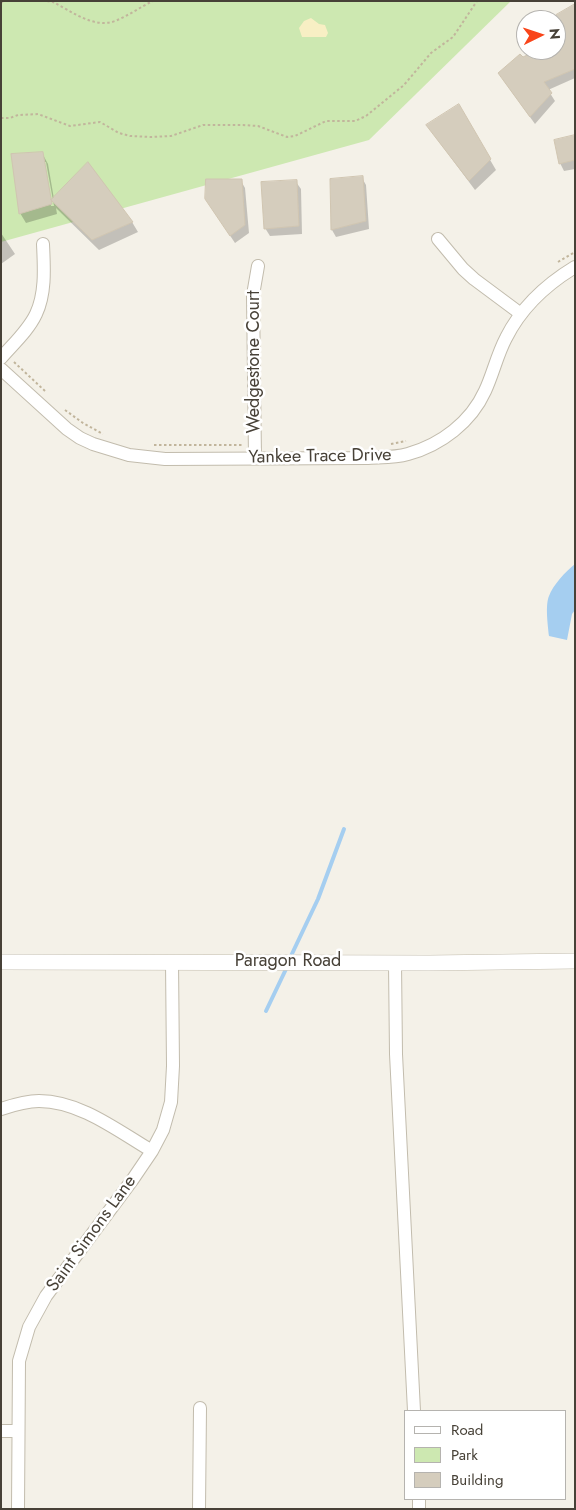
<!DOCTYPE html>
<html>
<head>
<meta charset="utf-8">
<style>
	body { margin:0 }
	#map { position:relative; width:576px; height:1510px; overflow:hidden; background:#f4f1e8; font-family:Jost,sans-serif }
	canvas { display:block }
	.frame { position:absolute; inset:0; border:2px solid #474137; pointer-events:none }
	.legend { position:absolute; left:404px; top:1410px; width:162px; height:90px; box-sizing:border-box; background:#fff; border:1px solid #b5b3af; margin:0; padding:6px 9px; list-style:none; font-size:15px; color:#474137 }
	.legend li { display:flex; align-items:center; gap:10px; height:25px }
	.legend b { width:25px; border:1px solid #b5b3af }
	.north { position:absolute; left:516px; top:10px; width:50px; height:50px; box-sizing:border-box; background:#fff; border:1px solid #b5b3af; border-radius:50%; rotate:86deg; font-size:14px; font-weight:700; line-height:20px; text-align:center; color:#474137 }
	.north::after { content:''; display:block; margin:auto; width:18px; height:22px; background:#f9451a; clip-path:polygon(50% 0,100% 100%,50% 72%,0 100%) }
</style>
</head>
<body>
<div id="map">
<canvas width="576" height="1510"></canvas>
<div class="frame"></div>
<ul class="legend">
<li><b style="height:6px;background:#fff"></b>Road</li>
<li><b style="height:14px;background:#cde8b1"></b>Park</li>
<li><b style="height:14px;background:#d5cdbd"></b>Building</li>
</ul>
<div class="north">N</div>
</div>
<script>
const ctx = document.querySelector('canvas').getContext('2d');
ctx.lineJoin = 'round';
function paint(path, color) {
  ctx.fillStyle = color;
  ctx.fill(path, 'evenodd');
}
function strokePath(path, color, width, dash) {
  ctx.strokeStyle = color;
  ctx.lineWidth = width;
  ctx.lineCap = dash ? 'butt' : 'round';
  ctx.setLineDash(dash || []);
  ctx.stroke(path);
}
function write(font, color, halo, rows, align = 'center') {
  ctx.font = font + ' Jost,sans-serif';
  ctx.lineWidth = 5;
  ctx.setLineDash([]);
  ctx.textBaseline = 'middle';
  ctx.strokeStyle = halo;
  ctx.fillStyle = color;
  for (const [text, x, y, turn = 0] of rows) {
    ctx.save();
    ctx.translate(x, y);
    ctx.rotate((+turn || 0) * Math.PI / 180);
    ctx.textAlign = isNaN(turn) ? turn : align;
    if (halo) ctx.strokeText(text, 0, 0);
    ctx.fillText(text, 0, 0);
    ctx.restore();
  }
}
paint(new Path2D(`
	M1,1H511L369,140L1,242Z`), '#cde8b1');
paint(new Path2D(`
	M311,18L319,24L325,25L328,33L326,37H302L299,28L304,21Z`), '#f8efc4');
paint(new Path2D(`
	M575,564V610L572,614L567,640L549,636C548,626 545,605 549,596C553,585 566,571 575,564Z`), '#a5cef0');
paint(new Path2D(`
	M574,6L575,78L548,90L555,101L535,124L504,81L523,58L541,50H556V20H550Z
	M458,105L496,170L475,190L434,135Z
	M575,136V169L564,171L560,163Z
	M42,153L48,164L54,199L132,222L138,232L99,250L56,208L57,214L26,223L20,213ZM43,162H46L54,206H51Z
	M362,178L366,185L369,229L336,237L332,230L331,180Z
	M241,181L245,188L249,233L235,243L211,207Z
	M296,182L301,189L302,234L270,236L265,228Z
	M1,233L15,254L1,264Z`), '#0003');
strokePath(new Path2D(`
	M290,958L318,899L344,829
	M266,1011L287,967`), '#a5cef0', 4);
const building = new Path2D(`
	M575,4V69L544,82L552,93L530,117L498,73L520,54L523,57L538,50H556V15Z
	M459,104L491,159L469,181L426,125Z
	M575,135V160L559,164L554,140Z
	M43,152L52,204L19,214L11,154Z
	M88,162L133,222L92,240L51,200Z
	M363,176L366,221L331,230L330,179Z
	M206,179H242L245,225L230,236L205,199Z
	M297,180L299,226L264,229L261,182Z`);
paint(building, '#d5cdbd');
strokePath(building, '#d0c5b1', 1);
const minor = new Path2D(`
	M438,239L463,269L474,279L521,314
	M1,358C13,344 28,331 36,314C46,293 44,267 43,244
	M1,369L67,429L80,438L93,444L129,455L165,459L366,458C380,457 394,458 408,454C441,445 471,422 485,391C493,374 497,355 506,338C521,308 547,284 575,267
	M255,458L253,295L258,266
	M395,963L396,1054L414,1411
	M1,1109C13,1105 27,1101 39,1101C80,1101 118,1131 152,1151
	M1,1431H18
	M419,1499V1509
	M18,1509L19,1361L29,1327L46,1296L133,1179L152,1151L163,1130L171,1102L173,1066L172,962
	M199,1509L200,1408`);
const tertiary = new Path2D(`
	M1,962L429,963L575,961`);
strokePath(minor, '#c2bcad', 14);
strokePath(tertiary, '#c2bcad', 16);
strokePath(new Path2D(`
	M47,1L53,2C71,11 94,29 115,21C128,16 140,7 153,1
	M1,3L3,1
	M1,118H10L18,115L38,114L70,126L100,122L119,133L130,136L151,137L171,136L203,125H243L258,126L287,137L295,136L326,121H355L366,116L404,85L431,53L453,37L477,1
	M558,262L575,252
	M14,362L45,391
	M65,410L83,423L103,434
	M391,444L406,441
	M154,445H244`), '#c1b59c', 2, [2.5, 2.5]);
strokePath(minor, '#fff', 12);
strokePath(tertiary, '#fff', 15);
write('18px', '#474137', '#fff', [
	["Wedgestone Court",255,362,-90],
	["Yankee Trace Drive",320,457,-1],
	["Paragon Road",288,962],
	["Saint Simons Lane",92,1234,-54]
]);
</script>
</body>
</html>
